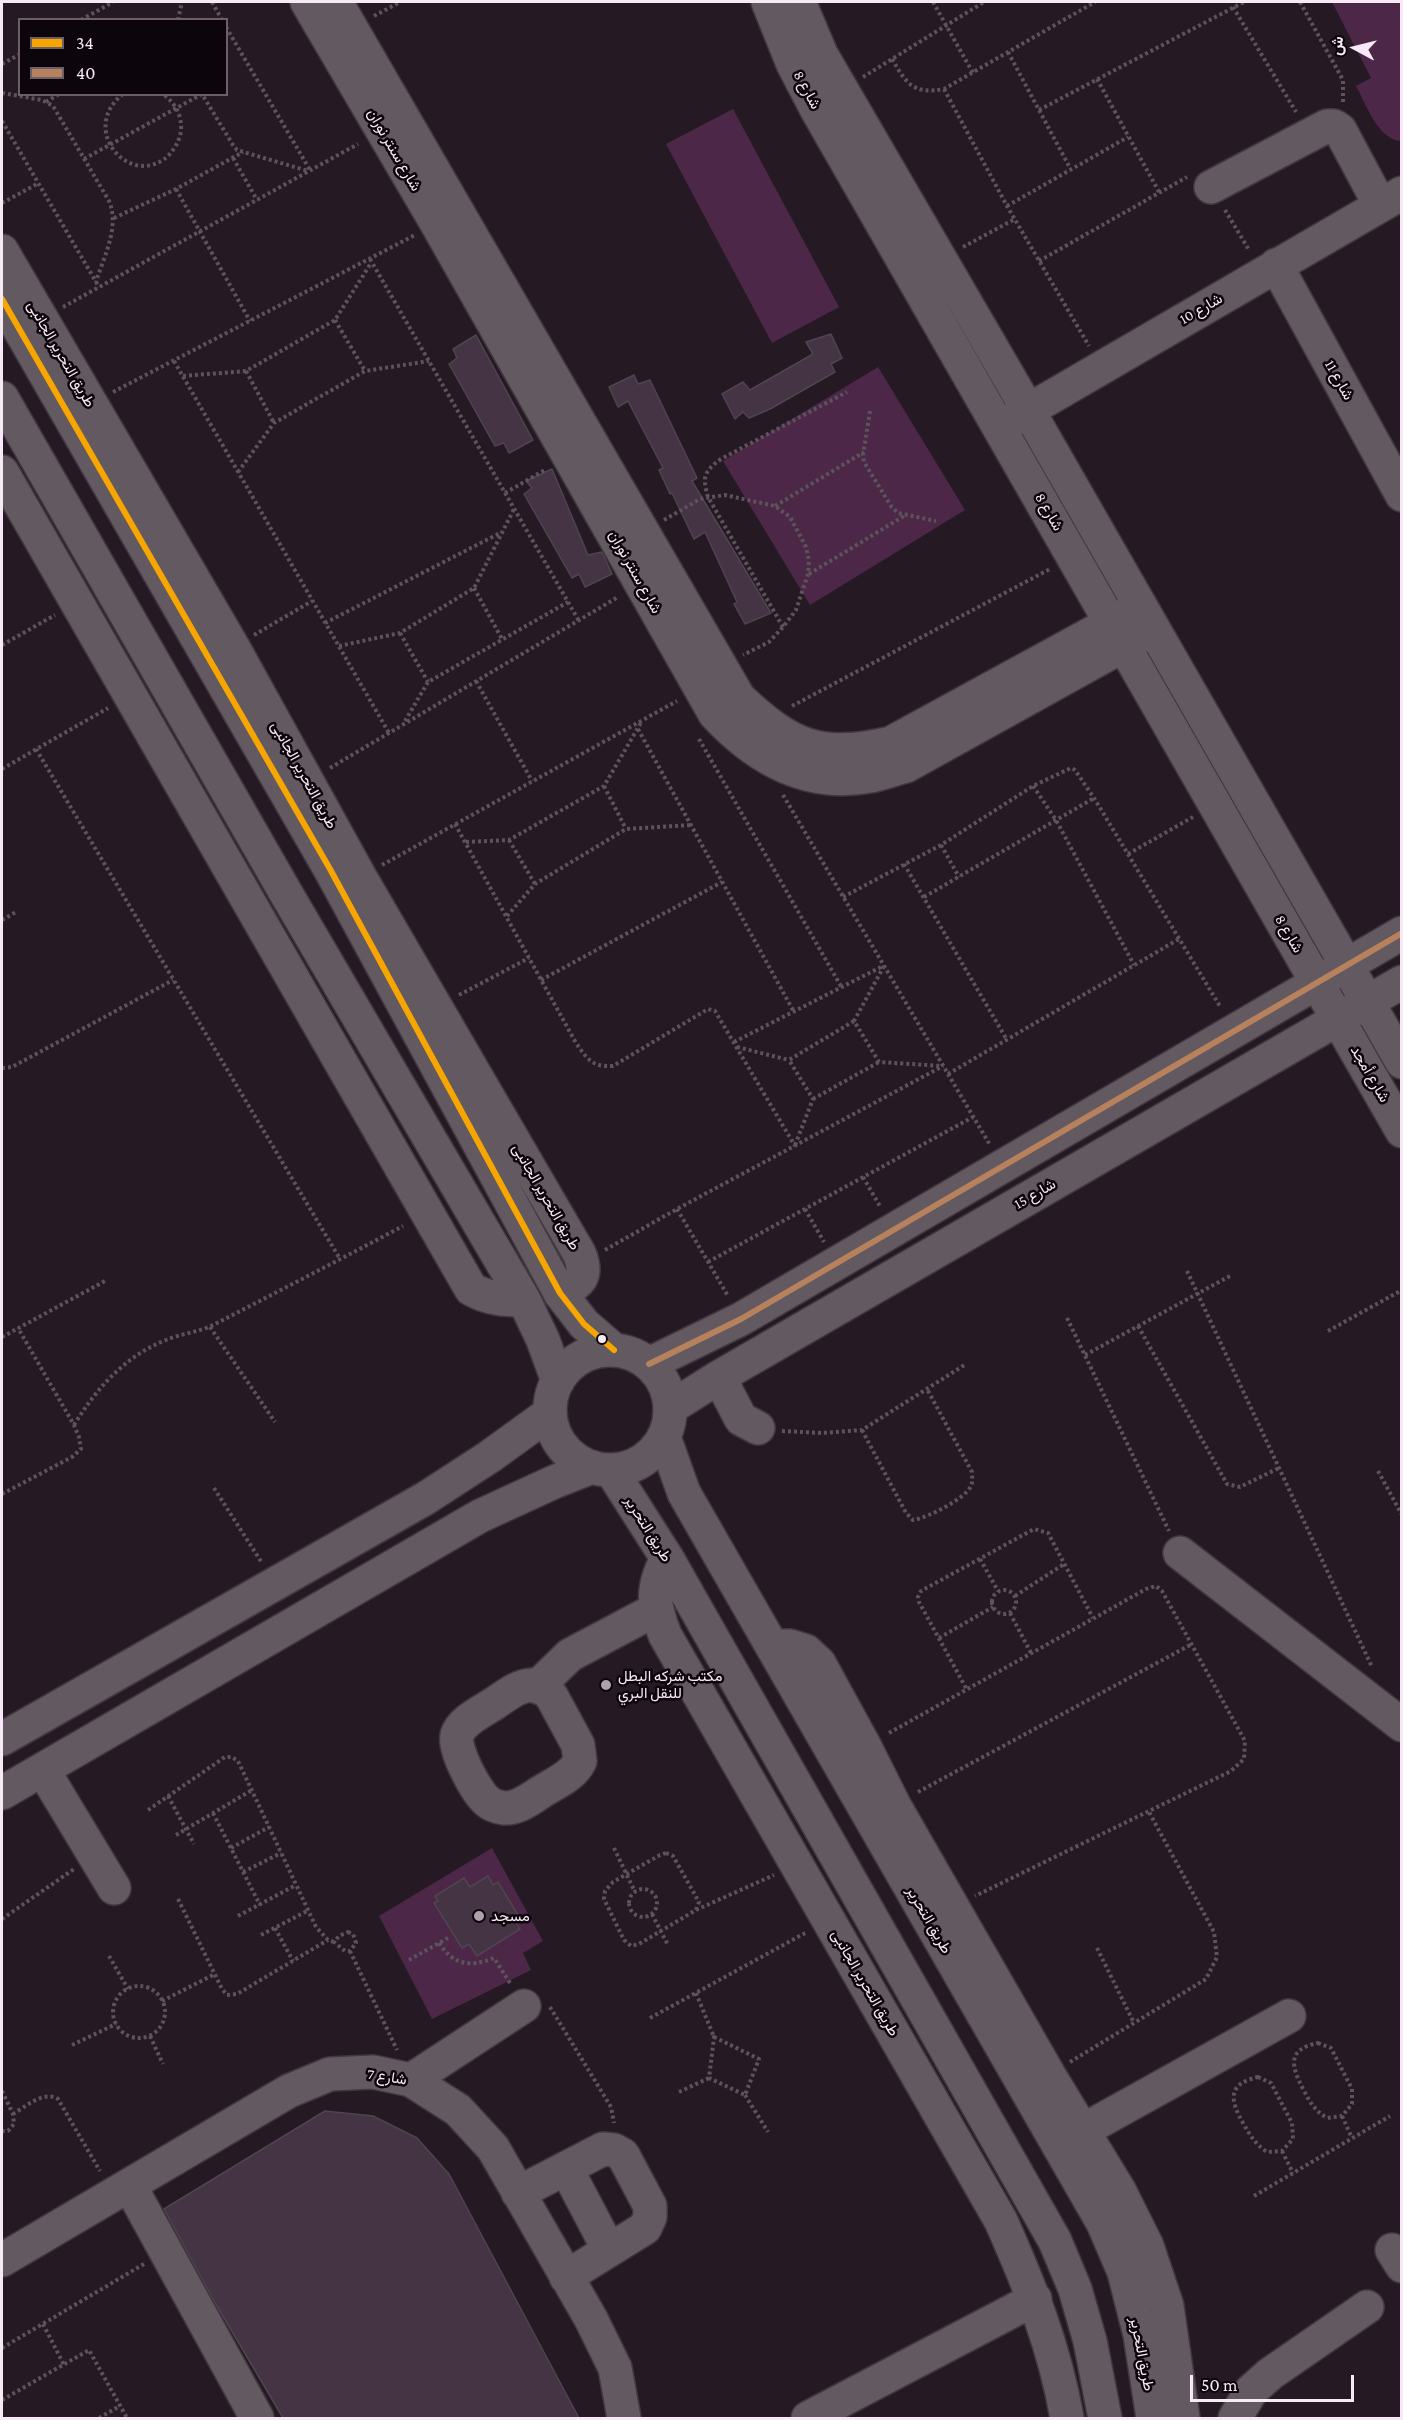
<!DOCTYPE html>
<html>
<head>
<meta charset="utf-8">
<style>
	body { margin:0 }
	#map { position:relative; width:1403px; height:2420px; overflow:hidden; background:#251a24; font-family:"Crimson Pro",Vazirmatn,serif }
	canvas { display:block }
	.frame { position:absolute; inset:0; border:3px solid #f8e9f6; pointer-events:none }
	.legend { position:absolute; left:18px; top:18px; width:210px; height:78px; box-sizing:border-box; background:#0d050c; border:2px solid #6b606a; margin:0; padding:8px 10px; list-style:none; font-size:18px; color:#f8e9f6 }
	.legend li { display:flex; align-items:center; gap:12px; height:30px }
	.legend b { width:30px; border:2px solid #6b606a }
	.north { position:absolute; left:1325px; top:18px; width:60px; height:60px; -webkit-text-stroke:4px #0d050c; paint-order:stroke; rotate:277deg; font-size:16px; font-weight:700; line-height:24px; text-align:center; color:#f8e9f6 }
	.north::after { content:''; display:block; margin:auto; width:21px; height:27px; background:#f8e9f6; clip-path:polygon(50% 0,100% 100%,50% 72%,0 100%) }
	.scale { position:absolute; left:1190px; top:2375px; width:164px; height:27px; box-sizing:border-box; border:3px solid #f8e9f6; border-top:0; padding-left:8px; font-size:18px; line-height:21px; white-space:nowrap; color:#f8e9f6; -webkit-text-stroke:4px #0d050c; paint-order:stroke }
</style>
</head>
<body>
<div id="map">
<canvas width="1403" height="2420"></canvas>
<div class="frame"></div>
<ul class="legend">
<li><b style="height:8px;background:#f7a600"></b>34</li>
<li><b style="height:8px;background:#b6815c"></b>40</li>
</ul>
<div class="north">ش</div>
<div class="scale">50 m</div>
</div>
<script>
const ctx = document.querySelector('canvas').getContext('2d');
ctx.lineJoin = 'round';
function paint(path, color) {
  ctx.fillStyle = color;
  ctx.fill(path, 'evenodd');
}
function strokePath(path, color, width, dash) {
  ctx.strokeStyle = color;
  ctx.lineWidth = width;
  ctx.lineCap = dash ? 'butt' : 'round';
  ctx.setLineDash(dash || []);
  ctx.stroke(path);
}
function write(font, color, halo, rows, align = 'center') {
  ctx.font = font + ' "Crimson Pro",Vazirmatn,serif';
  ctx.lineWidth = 5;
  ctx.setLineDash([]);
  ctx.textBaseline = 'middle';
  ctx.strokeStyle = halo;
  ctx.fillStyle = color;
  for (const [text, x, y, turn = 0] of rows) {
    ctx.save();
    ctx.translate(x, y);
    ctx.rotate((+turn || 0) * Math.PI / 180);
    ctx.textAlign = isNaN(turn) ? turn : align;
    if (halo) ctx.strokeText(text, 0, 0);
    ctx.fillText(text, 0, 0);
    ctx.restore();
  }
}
paint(new Path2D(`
	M1332,2H1401V141C1378,140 1366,104 1356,86L1371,78Z
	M733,109L839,307L772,343L666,144Z
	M878,367L965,510L810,605L723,461Z
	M492,1848L543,1941L523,1953L531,1970L432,2019L379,1916Z`), '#4c2748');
const building = new Path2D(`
	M831,334L842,358L831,364L835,372L770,409L749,418L743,412L735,419L722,394L743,382L750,390L813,354L806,342Z
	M476,335L533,440L509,453L504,443L495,446L449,364L457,358L453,349Z
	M634,375L638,384L650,380L697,478L692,481L771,613L745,624L734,604L737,602L705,532L694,539L672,493L670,494L659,470L663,468L628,401L618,407L609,387Z
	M552,469L588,555L602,552L612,574L585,587L579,574L572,578L524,494L532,488L526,481Z
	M488,1876L493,1885L498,1882L518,1915L514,1918L520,1929L477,1956L469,1944L462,1948L434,1903L438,1901L435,1896L464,1878L470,1887Z
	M325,2111L373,2116L417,2138L449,2174L579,2418H283L214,2301L164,2209Z`);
paint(building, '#453444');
strokePath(building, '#4f454e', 1.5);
const minor = new Path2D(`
	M307,2L437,224L715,714C756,758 807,788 870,776C882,774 894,769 906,766L1153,629
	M336,2L739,698C791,747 819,759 891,743L1140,607
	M768,2L793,64L817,110L1402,1131
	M799,2L821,54L1028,410L1402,1062
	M1211,187L1327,126H1334L1340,130L1380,205
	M2,251L233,647L360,877L579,1253C589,1276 580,1284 560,1293
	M1276,265L1402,495
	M2,299L330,869L560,1293L584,1324L614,1350
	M2,398L287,895L524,1300L543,1340L558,1381
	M1010,421L1402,193
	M2,472L471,1289C489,1299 504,1300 524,1300
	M550 1410a60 60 0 1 1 120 0a60 60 0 1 1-120 0Z
	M649,1364L741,1319L1402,933
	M719,1377L741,1419L758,1428
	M670,1408L719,1377L1402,982
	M664,1437L684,1493L1103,2223L1124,2272L1140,2335L1153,2418
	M611,1470L667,1558L1055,2241L1075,2289L1090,2341L1105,2418
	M1180,1553L1402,1725
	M667,1558C651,1589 653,1604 665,1635L1001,2221C1031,2289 1054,2345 1067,2418
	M772,1646H790L806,1651L819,1663L865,1747L894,1805L1049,2075L1119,2190L1147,2246L1167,2306L1183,2418
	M532,1685L546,1690L552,1697L578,1745L580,1761C573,1776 555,1783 541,1792C530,1799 518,1809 504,1808C498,1807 491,1805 487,1801C476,1792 453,1749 457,1735C462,1720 483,1711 495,1703C507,1695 517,1686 532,1685Z
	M538,1686L570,1655L655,1610
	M2,1739L426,1498L489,1457L550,1413
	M43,1770L114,1888
	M2,1793L480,1516L554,1482L592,1467
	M411,2080L524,2006
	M1082,2131L1289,2016
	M566,2168L609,2250
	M130,2186L257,2418
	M518,2193L603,2149L614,2150L623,2155L650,2206V2217L645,2228L566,2277
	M1392,2250L1402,2266
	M2,2260L289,2091L330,2074L373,2072L411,2080L458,2110L493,2148L591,2319L615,2368L624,2418
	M808,2418L1035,2299
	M1235,2418L1251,2391L1270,2374L1367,2307`);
strokePath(minor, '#40373f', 36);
strokePath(new Path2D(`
	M212,2L222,20
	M933,2L973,73
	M1300,2L1343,80V104
	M1233,7L1296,112
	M374,16L400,2
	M81,20L113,2
	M178,20L182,2
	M226,27L310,170
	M1008,52L1070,168
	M892,59C906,83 913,95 944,89L1095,2
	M2,64L20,54
	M863,77L984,2
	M1097,79L1159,192
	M944,89L1007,206L1089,346
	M2,93L42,100L53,106L109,201C120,227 104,256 96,282
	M123,94C77,130 132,191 169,155C175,148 180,140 181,130C182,115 175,103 163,94
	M46,102L59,94
	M1039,110L1244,2
	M2,121L99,287
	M233,158L257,200
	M84,159L202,94L233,145L237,150L308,171
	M176,189L250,321
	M2,203L37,184
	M1007,206L1128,137
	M1225,210L1249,250
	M114,218L176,189L243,152
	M963,247L1015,219
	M370,259L579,621
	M1039,261L1187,177
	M63,307L358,144
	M335,320L365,371
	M174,361L389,733
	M246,371L274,423
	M183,376L246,371L335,320L371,263
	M113,392L415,235
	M870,411L863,455L864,462L891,506L898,513L936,521
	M238,472L274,423L365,371L429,361
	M505,493L545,470
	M775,506L864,452
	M664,520L700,499L725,495L775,506L790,517L806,547L809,561L808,574L796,610L783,627L769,642L743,655
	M809,574L904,516
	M474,588L502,639
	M325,623L500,533
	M783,627L708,497C702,477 704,471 721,459L847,392
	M400,633L428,682
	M254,635L312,601
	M2,645L55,615
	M339,646L400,633L474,588L514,509
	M476,681L532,781
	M792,706L1050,569
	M405,721L428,682L568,602
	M638,729L794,1012
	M699,739L842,988
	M36,749L340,1259
	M330,768L618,597
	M2,769L108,708
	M604,786L626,829
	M1033,786L1056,820L1134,965
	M783,795L990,1145
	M455,824L576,1043C588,1060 592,1067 613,1066L708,1009L715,1011L795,1146
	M509,840L535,884
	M466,842L509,840L604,786L642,721
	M941,845L959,877
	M1128,854L1193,817
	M904,864L1007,1040
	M382,865L677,701
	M843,897L941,845L1033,786L1071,768L1075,770L1094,798L1221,1008
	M924,897L1094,798
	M507,916L535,884L626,829L691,825
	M2,920L16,912
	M884,966L854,1021L879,1062L942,1066
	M541,980L722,882
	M459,995L529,958
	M734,1042L883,966
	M737,1047L789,1060
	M2,1068L12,1067L173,980
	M948,1074L1179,939
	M813,1099L879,1062
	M795,1145L813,1099L789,1060L854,1021
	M863,1177L881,1208
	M677,1209L728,1296
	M805,1209L824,1242
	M605,1250L677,1209L943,1066
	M708,1262L973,1117
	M1187,1271L1372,1667
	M1067,1318L1169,1531
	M1138,1326L1227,1484L1240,1487L1279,1468
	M210,1327L275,1422
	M1328,1331L1402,1290
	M2,1337L105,1281
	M1085,1355L1230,1276
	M74,1425C96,1389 125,1356 166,1340C182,1333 202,1332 217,1323C279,1291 341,1259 403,1226
	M862,1430L906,1513L913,1520C927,1518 965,1499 971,1486C973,1482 972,1477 972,1472L927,1389
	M782,1431L822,1433L862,1430L966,1364
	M1378,1471L1402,1515
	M214,1488L262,1563
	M2,1494L72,1457L81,1449L79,1437L74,1425L18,1328
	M980,1559L998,1591
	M992 1602a12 12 0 1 1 24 0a12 12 0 1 1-24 0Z
	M1015,1596L1064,1564
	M1010,1613L1031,1653
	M939,1638L993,1607
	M966,1688L919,1602L918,1597L921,1591L1034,1529L1048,1533L1093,1618
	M889,1733L1146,1589L1156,1586L1162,1591L1245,1741L1244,1759L1231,1771L975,1896
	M918,1792L1192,1644
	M168,1796L194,1844
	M148,1810L225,1757H232L238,1761L316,1927L328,1940L334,1942
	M213,1813L260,1905
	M176,1835L252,1790
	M231,1848L269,1827
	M614,1848L635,1892
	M666,1853L673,1856L699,1902L696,1910L639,1944L631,1946L624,1940L604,1899L605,1891L613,1882L660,1855Z
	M243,1872L281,1853
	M629 1903a14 14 0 1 1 28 0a14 14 0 1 1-28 0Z
	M178,1899L222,1989L227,1995L237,1994L328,1940
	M696,1910L774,1875
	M652,1914L668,1945
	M238,1916L296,1885
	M2,1919L74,1869
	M275,1928L293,1961
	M348,1932L353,1934L356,1943L350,1951H345L334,1942L339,1936Z
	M261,1935L309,1910
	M439,1943C454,1966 471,1967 494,1958L510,1983
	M1097,1948L1134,2023
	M350,1951L397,2050
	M109,1956L128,1989
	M409,1960L448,1938
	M113 2012a26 26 0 1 1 52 0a26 26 0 1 1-52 0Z
	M696,1993L714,2037
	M162,2001L215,1974
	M550,2007L611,2107L614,2123
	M650,2018L807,1932
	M150,2036L163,2064
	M714,2037L759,2059L745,2095L709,2078Z
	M1318,2043L1331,2048L1352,2089V2104L1342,2116L1327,2118C1314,2110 1310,2102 1303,2089C1291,2066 1287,2049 1318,2043Z
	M72,2045L116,2024
	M1070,2062L1206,1979L1217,1957L1214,1932L1149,1812
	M1258,2077L1271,2083L1292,2123L1293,2139L1282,2151L1267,2152C1255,2144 1250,2135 1243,2123C1230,2100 1227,2084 1258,2077Z
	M2,2091L13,2114L14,2124L8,2131H2
	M679,2092L709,2078
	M745,2095L768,2132
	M13,2114C25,2107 44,2090 58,2099L100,2171
	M1342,2116L1352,2138
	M1282,2151L1293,2173
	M1254,2196L1390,2116
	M43,2324L64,2365
	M2,2348L144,2264
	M2,2400L89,2350L127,2418
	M99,2418L120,2406`), '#5c535b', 4, [3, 3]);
strokePath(minor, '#635961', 33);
strokePath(new Path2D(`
	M2,299L330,869L560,1293L584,1324L614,1350`), '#f7a600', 6);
strokePath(new Path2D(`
	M649,1364L741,1319L1402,933`), '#b6815c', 6);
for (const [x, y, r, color] of [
	[602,1339,5,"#f8e9f6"],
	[606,1685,6,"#aea1ac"],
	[479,1916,6,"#aea1ac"]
]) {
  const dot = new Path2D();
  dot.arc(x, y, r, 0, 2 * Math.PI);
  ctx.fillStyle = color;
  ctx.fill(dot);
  strokePath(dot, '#0d050c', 2);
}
write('15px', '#f8e9f6', '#0d050c', [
	["شارع 8",807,90,62],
	["شارع سنتر نوران",394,150,60],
	["شارع 10",1201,309,-30],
	["طريق التحرير الجانبى",61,354,60],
	["شارع 11",1339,380,61],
	["شارع 8",1049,512,60],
	["شارع سنتر نوران",635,572,61],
	["طريق التحرير الجانبى",304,775,61],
	["شارع 8",1289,934,60],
	["شارع أمجد",1370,1074,60],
	["شارع 15",1035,1194,-30],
	["طريق التحرير الجانبى",546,1197,60],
	["طريق التحرير",648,1529,58],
	["طريق التحرير",929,1920,60],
	["طريق التحرير الجانبى",865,1983,60],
	["شارع 7",387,2077,9],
	["طريق التحرير",1142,2354,79]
]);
write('15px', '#f8e9f6', '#0d050c', [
	["مكتب شركه البطل",618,1676],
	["للنقل البري",618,1693],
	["مسجد",491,1916]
], 'left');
</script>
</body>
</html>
